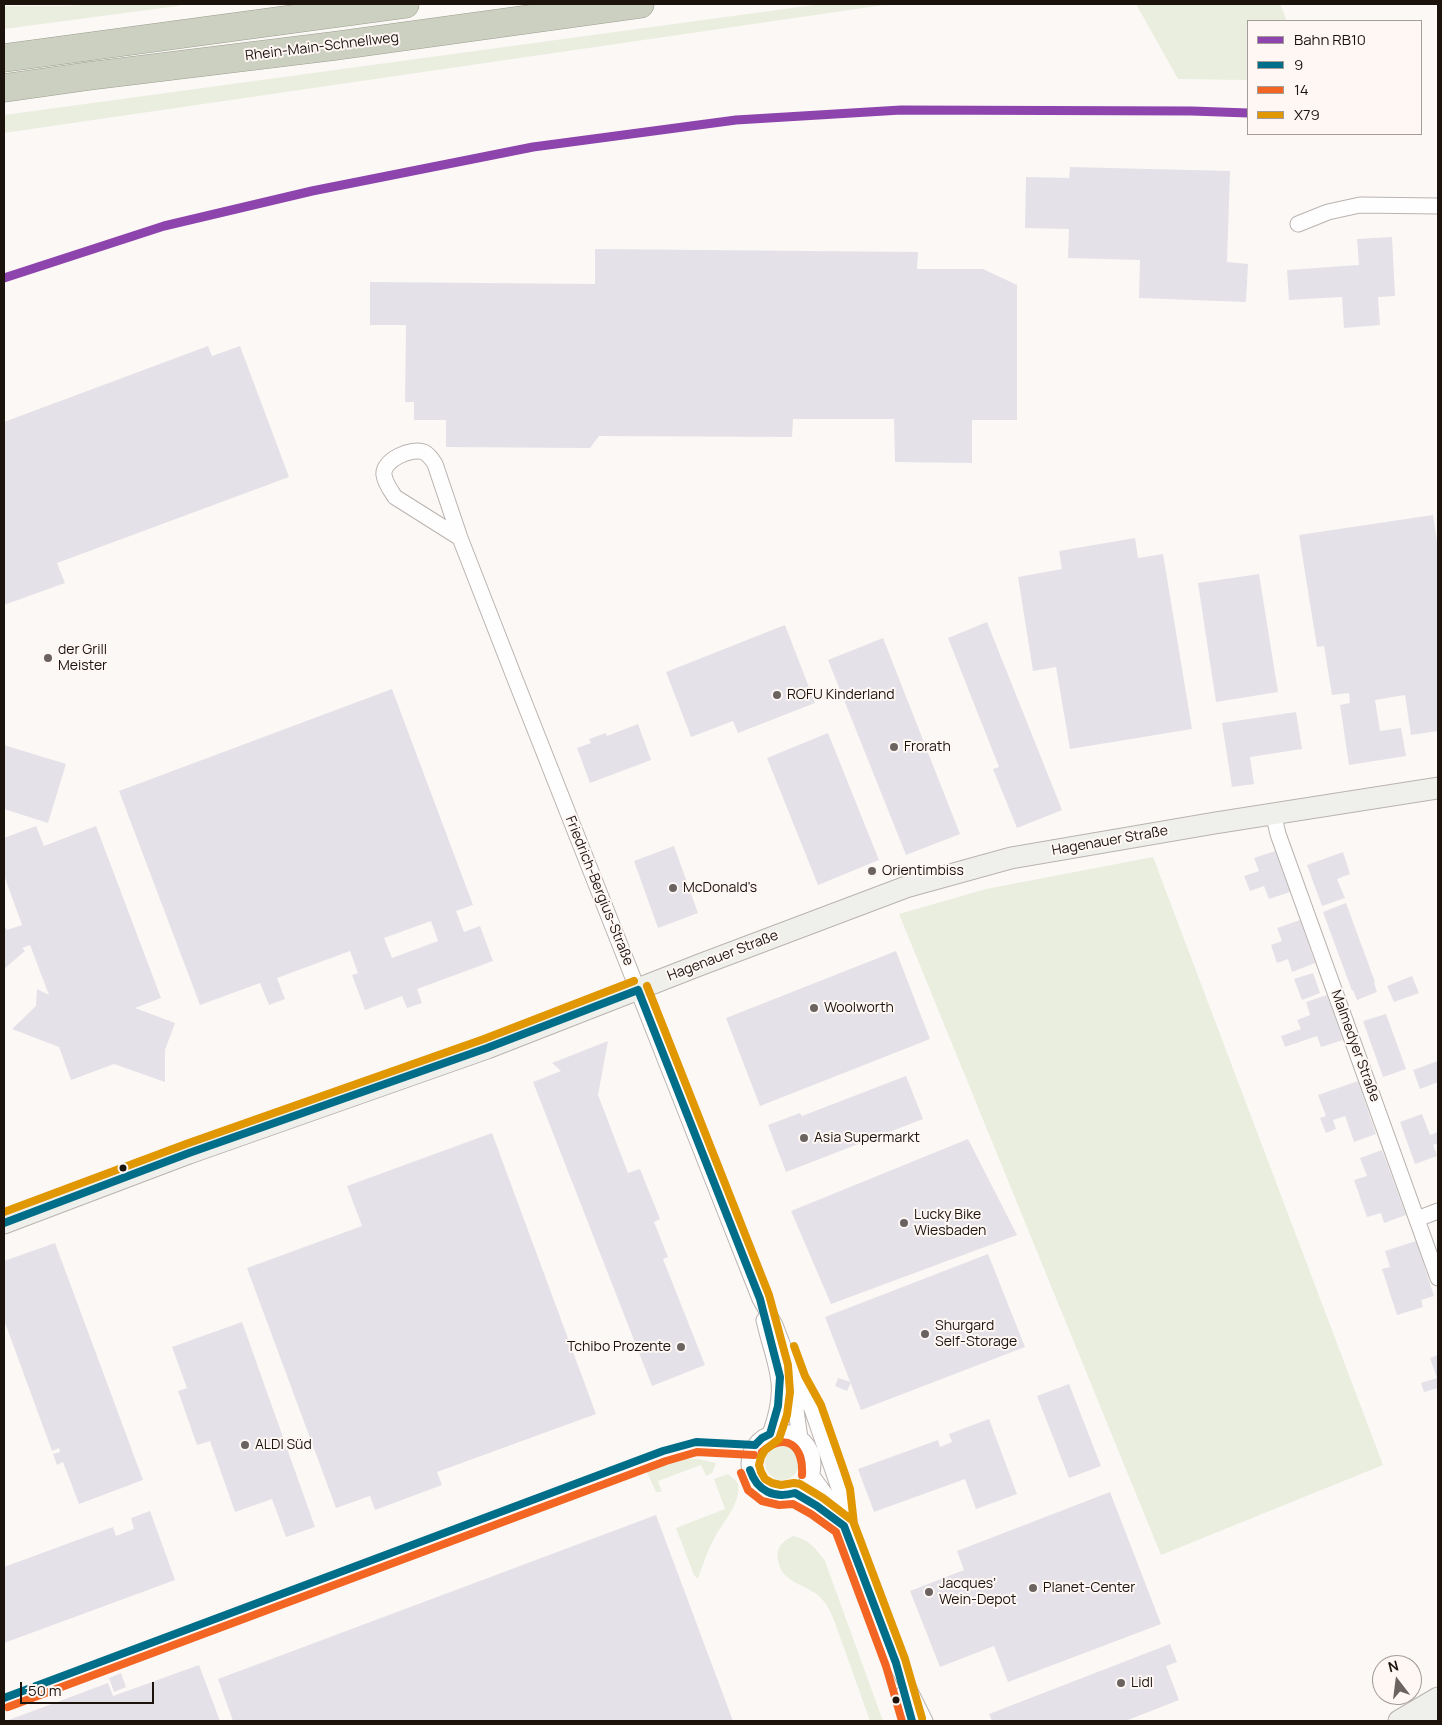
<!DOCTYPE html>
<html>
<head>
<meta charset="utf-8">
<style>
	body { margin:0 }
	#map { position:relative; width:1442px; height:1725px; overflow:hidden; background:#fcf8f6; font-family:Manrope,sans-serif }
	canvas { display:block }
	.frame { position:absolute; inset:0; border:5px solid #1d130d; pointer-events:none }
	.legend { position:absolute; left:1247px; top:20px; width:175px; height:115px; box-sizing:border-box; background:#fef7f4; border:1px solid #a49c98; margin:0; padding:6px 9px; list-style:none; font-size:15px; color:#1d130d }
	.legend li { display:flex; align-items:center; gap:10px; height:25px }
	.legend b { width:25px; border:1px solid #a49c98 }
	.north { position:absolute; left:1372px; top:1655px; width:50px; height:50px; box-sizing:border-box; background:#fef7f4; border:1px solid #a49c98; border-radius:50%; rotate:345deg; font-size:14px; font-weight:700; line-height:20px; text-align:center; color:#1d130d }
	.north::after { content:''; display:block; margin:auto; width:18px; height:22px; background:#6b635f; clip-path:polygon(50% 0,100% 100%,50% 72%,0 100%) }
	.scale { position:absolute; left:20px; top:1682px; width:134px; height:22px; box-sizing:border-box; border:2px solid #1d130d; border-top:0; padding-left:6px; font-size:15px; line-height:18px; white-space:nowrap; color:#1d130d; -webkit-text-stroke:4px #fef7f4; paint-order:stroke }
</style>
</head>
<body>
<div id="map">
<canvas width="1442" height="1725"></canvas>
<div class="frame"></div>
<ul class="legend">
<li><b style="height:6px;background:#8e44ad"></b>Bahn RB10</li>
<li><b style="height:6px;background:#006e89"></b>9</li>
<li><b style="height:6px;background:#f26522"></b>14</li>
<li><b style="height:6px;background:#e19701"></b>X79</li>
</ul>
<div class="north">N</div>
<div class="scale">50 m</div>
</div>
<script>
const ctx = document.querySelector('canvas').getContext('2d');
ctx.lineJoin = 'round';
function paint(path, color) {
  ctx.fillStyle = color;
  ctx.fill(path, 'evenodd');
}
function strokePath(path, color, width, dash) {
  ctx.strokeStyle = color;
  ctx.lineWidth = width;
  ctx.lineCap = dash ? 'butt' : 'round';
  ctx.setLineDash(dash || []);
  ctx.stroke(path);
}
function write(font, color, halo, rows, align = 'center') {
  ctx.font = font + ' Manrope,sans-serif';
  ctx.lineWidth = 4;
  ctx.setLineDash([]);
  ctx.textBaseline = 'middle';
  ctx.strokeStyle = halo;
  ctx.fillStyle = color;
  for (const [text, x, y, turn = 0] of rows) {
    ctx.save();
    ctx.translate(x, y);
    ctx.rotate((+turn || 0) * Math.PI / 180);
    ctx.textAlign = isNaN(turn) ? turn : align;
    if (halo) ctx.strokeText(text, 0, 0);
    ctx.fillText(text, 0, 0);
    ctx.restore();
  }
}
paint(new Path2D(`
	M95,4H180L178,6L4,29V6H67Z
	M821,4H891L4,133V115Z
	M1136,4H1280L1287,21H1248V80L1178,79Z
	M1153,857L1383,1465L1161,1555L899,914L986,889Z
	M765 1463a17 17 0 1 1 34 0a17 17 0 1 1-34 0Z
	M677,1459H698L716,1463L712,1473L706,1476L701,1465L658,1481L662,1492H656L645,1468Z
	M728,1474L738,1483C741,1505 723,1521 714,1539C707,1551 703,1565 698,1579L694,1575L676,1528L725,1509L714,1479Z
	M793,1536C809,1539 816,1549 825,1561L883,1721H870C861,1696 852,1670 843,1645C837,1630 833,1612 822,1599C811,1586 786,1584 780,1567C774,1551 779,1543 793,1536Z`), '#eaeedf');
paint(new Path2D(`
	M1070,167L1230,171L1227,262L1248,264L1246,302L1139,298L1140,260L1068,258L1069,229L1025,228L1026,177L1069,178Z
	M1392,237L1395,296L1378,297L1380,325L1344,328L1342,297L1289,300L1287,270L1359,265L1357,239Z
	M595,249L918,252L917,269H983L1017,285V420H972V463L895,462L894,419H793L792,437L599,436L590,448L446,447V420H414V402H405L406,325H370V282L595,284Z
	M208,346L212,356L240,346L289,477L57,563L65,583L4,605V422Z
	M1433,515L1438,549V731L1411,735L1405,695L1375,700L1380,731L1401,728L1406,756L1349,765L1340,705L1350,703L1349,693L1332,695L1324,646L1317,647L1299,535Z
	M1135,538L1138,558L1163,554L1192,729L1070,749L1056,667L1033,671L1018,577L1062,569L1059,551Z
	M1259,574L1278,692L1216,702L1198,583Z
	M987,622L1062,810L1017,828L993,769L999,767L948,638Z
	M785,625L815,703L738,733L733,721L691,737L666,672Z
	M883,638L960,834L906,855L828,660Z
	M392,689L473,905L456,911L464,932L480,926L493,961L417,989L422,1003L407,1008L402,996L365,1010L352,975L358,973L350,951L277,978L285,999L269,1005L260,983L200,1005L119,791ZM431,921L438,941L392,958L384,938Z
	M1296,712L1302,749L1250,757L1254,784L1232,787L1222,723Z
	M638,724L651,760L590,783L577,748L591,743L589,739L606,733L607,736Z
	M828,733L879,860L818,885L767,758Z
	M4,745L66,764L48,823L4,809Z
	M36,826L44,846L96,826L161,998L135,1008L175,1023L165,1050V1082L114,1064L71,1080L59,1047L12,1029L36,1006L37,989L49,995L30,945L22,948L25,951L4,969V926L7,930L22,925L4,875V838Z
	M674,846L698,913L658,928L634,861Z
	M1275,851L1290,892L1269,899L1264,886L1250,891L1244,876L1259,871L1254,858Z
	M1343,852L1350,874L1337,879L1345,898L1322,906L1307,865Z
	M1346,903L1375,982L1374,983L1377,992L1357,1000L1353,990L1352,991L1323,912Z
	M1300,920L1315,963L1292,972L1288,959L1277,963L1271,945L1282,941L1277,928Z
	M896,951L930,1039L760,1106L726,1018Z
	M1313,973L1320,993L1302,1000L1294,979Z
	M1412,976L1419,993L1394,1002L1387,986Z
	M1327,995L1343,1040L1321,1047L1317,1036L1285,1047L1281,1036L1301,1029L1297,1020L1310,1015L1306,1002Z
	M1386,1014L1406,1069L1383,1077L1363,1021Z
	M608,1041L598,1095L628,1173L640,1169L660,1219L654,1222L668,1257L663,1259L705,1365L652,1386L533,1082L561,1071L552,1063Z
	M1438,1061V1082L1420,1089L1413,1070Z
	M906,1076L923,1119L786,1172L768,1125L800,1113L802,1116Z
	M1358,1081L1376,1134L1354,1142L1345,1116L1333,1120L1336,1129L1326,1133L1320,1118L1326,1116L1318,1095Z
	M1422,1114L1430,1135L1438,1132V1143L1433,1145L1437,1156L1415,1164L1400,1122Z
	M492,1133L596,1414L437,1472L442,1485L375,1510L370,1496L336,1508L247,1268L362,1226L347,1186Z
	M968,1139L1017,1235L831,1304L791,1211Z
	M1382,1150L1406,1215L1384,1223L1381,1213L1367,1217L1354,1180L1367,1176L1360,1158Z
	M1416,1241L1434,1296L1421,1300L1423,1307L1397,1315L1382,1269L1390,1267L1385,1251Z
	M55,1243L143,1480L79,1504L63,1462L57,1465L53,1454L60,1452L59,1448L52,1451L4,1320V1261Z
	M988,1254L1025,1347L861,1410L825,1317Z
	M242,1322L315,1527L286,1537L272,1499L235,1512L210,1441L197,1445L178,1391L187,1388L172,1347Z
	M1438,1355V1388L1424,1392L1421,1383L1437,1378L1430,1358Z
	M838,1378L851,1382L847,1391L835,1386Z
	M1069,1384L1101,1466L1069,1478L1037,1396Z
	M989,1419L1017,1494L976,1509L965,1479L874,1512L858,1469L938,1440L940,1447L952,1442L949,1434Z
	M1110,1492L1161,1624L1008,1682L994,1646L940,1667L910,1591L964,1570L957,1551Z
	M150,1511L175,1580L4,1643V1567L113,1527L116,1536L134,1529L131,1518Z
	M656,1515L733,1721H233L218,1679Z
	M1170,1644L1177,1662L1166,1666L1179,1700L1128,1720V1721H992L989,1714Z
	M199,1665L220,1721H6L108,1683L113,1696Z
	M121,1673L126,1687L114,1692L109,1678Z`), '#e4e2e8');
const street = new Path2D(`
	M1298,224L1328,212L1360,205L1438,206
	M460,538L395,497C391,491 385,483 384,475C382,460 412,447 424,452C429,455 432,459 435,464L460,538L515,679L733,1231L760,1299L775,1325L796,1380L812,1409L840,1491L844,1526
	M1273,813L1278,834L1438,1278
	M1417,1219L1438,1211
	M764,1320C775,1368 789,1383 770,1434
	M796,1384V1410L800,1438
	M749 1464a32 32 0 1 1 64 0a32 32 0 1 1-64 0Z
	M812,1476L828,1498L844,1526L896,1663L925,1721
	M795,1493L817,1506L839,1522
	M904,1693L912,1721`);
const secondary = new Path2D(`
	M4,1223L189,1153L487,1048L702,964L906,887L1011,858L1215,823L1438,788
	M1399,1721L1438,1698
	M1431,1721L1438,1717`);
const highway = new Path2D(`
	M4,58L405,4
	M4,88L89,76L334,46L640,4`);
strokePath(street, '#bab3af', 17);
strokePath(secondary, '#bab3af', 23);
strokePath(highway, '#9b9e8e', 29);
strokePath(street, '#fffefe', 15);
strokePath(secondary, '#eff0ec', 21);
strokePath(highway, '#ccd0c1', 28);
strokePath(new Path2D(`
	M638,990L760,1299L780,1377L778,1406L770,1434L762,1438L755,1445
	M4,1223L189,1153L487,1048L638,990
	M750,1470C757,1491 774,1499 795,1493L817,1506L844,1526L896,1663L912,1721
	M4,1698L663,1451L696,1442L755,1445`), '#006e89', 8);
strokePath(new Path2D(`
	M762,1452C786,1431 804,1446 802,1475
	M741,1473L748,1490L762,1501L779,1505L793,1504L811,1514L836,1532L886,1666L902,1721
	M8,1707L666,1461L697,1452L754,1455`), '#f26522', 8);
strokePath(new Path2D(`
	M647,986L769,1295L788,1365L790,1392L787,1415L779,1439L765,1450L761,1457L759,1465L761,1472L765,1479L772,1483L781,1485L794,1483L800,1484L823,1498L853,1521L905,1659L922,1718
	M4,1212L186,1144L484,1039L634,981
	M794,1346L805,1376L821,1405L843,1468L850,1489L854,1524L861,1542`), '#e19701', 8);
strokePath(new Path2D(`
	M4,278L164,226L312,191L533,147L736,120L901,110L1192,111L1248,113`), '#8e44ad', 9);
for (const [x, y, r, color] of [
	[48,658,5,"#6b635f"],
	[777,695,5,"#6b635f"],
	[894,747,5,"#6b635f"],
	[872,871,5,"#6b635f"],
	[673,888,5,"#6b635f"],
	[814,1008,5,"#6b635f"],
	[804,1138,5,"#6b635f"],
	[123,1168,4.5,"#1d130d"],
	[904,1223,5,"#6b635f"],
	[925,1334,5,"#6b635f"],
	[681,1347,5,"#6b635f"],
	[245,1445,5,"#6b635f"],
	[1033,1588,5,"#6b635f"],
	[929,1592,5,"#6b635f"],
	[1121,1683,5,"#6b635f"],
	[896,1700,4.5,"#1d130d"]
]) {
  const dot = new Path2D();
  dot.arc(x, y, r, 0, 2 * Math.PI);
  ctx.fillStyle = color;
  ctx.fill(dot);
  strokePath(dot, '#fef7f4', 2);
}
write('14px', '#1d130d', '#fef7f4', [
	["Rhein-Main-Schnellweg",322,47,-7],
	["Hagenauer Straße",1110,841,-10],
	["Friedrich-Bergius-Straße",599,891,68],
	["Hagenauer Straße",723,956,-21],
	["Malmedyer Straße",1355,1046,70]
]);
write('14px', '#1d130d', '#fef7f4', [
	["der Grill",58,650],
	["Meister",58,666],
	["ROFU Kinderland",787,695],
	["Frorath",904,747],
	["Orientimbiss",882,871],
	["McDonald's",683,888],
	["Woolworth",824,1008],
	["Asia Supermarkt",814,1138],
	["Lucky Bike",914,1215],
	["Wiesbaden",914,1231],
	["Shurgard",935,1326],
	["Self-Storage",935,1342],
	["Tchibo Prozente",671,1347,"right"],
	["ALDI Süd",255,1445],
	["Jacques’",939,1584],
	["Wein-Depot",939,1600],
	["Planet-Center",1043,1588],
	["Lidl",1131,1683]
], 'left');
</script>
</body>
</html>
